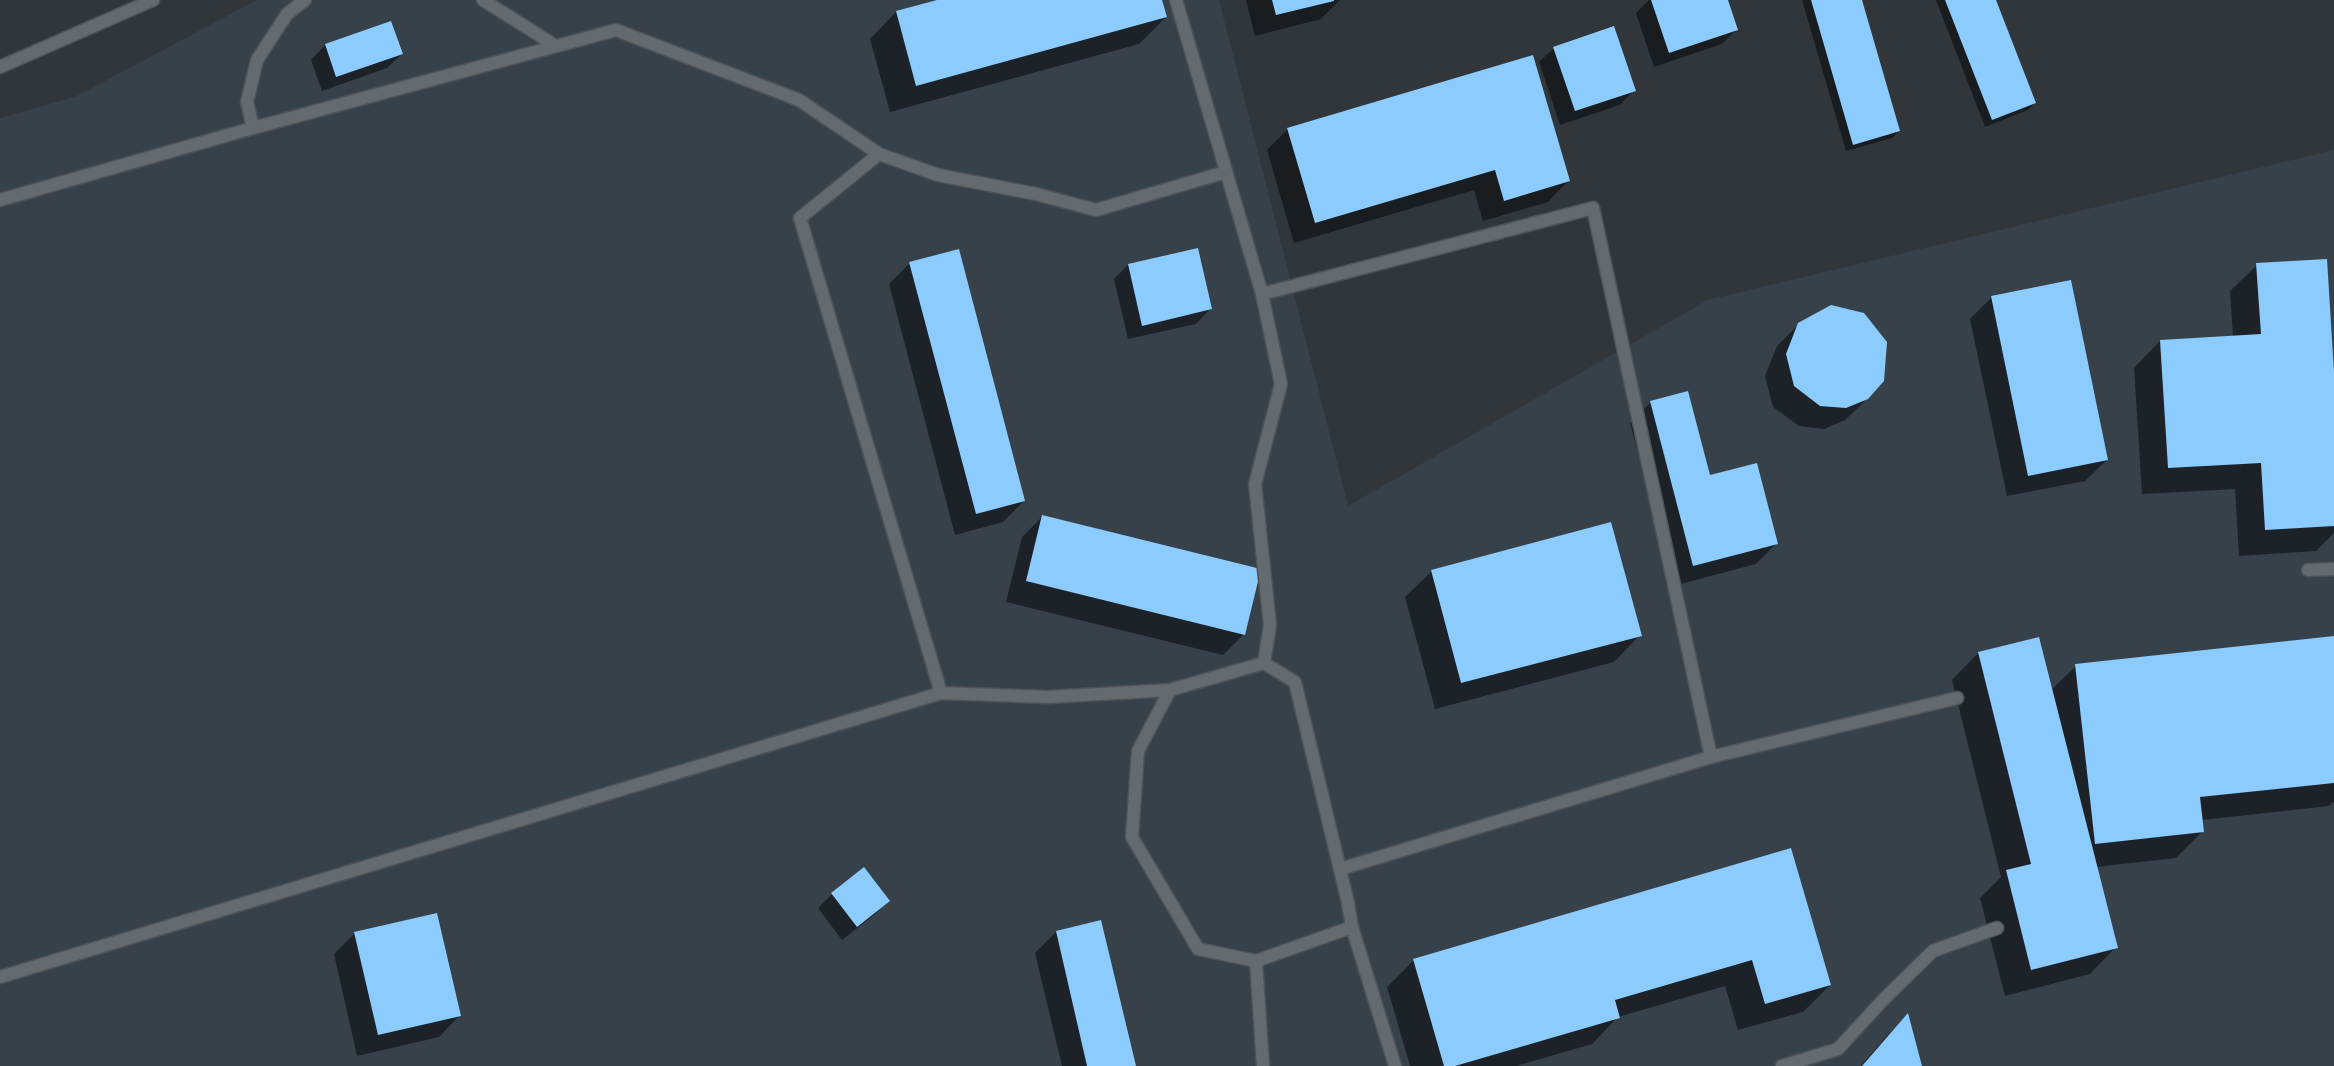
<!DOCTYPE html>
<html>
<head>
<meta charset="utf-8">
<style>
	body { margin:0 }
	canvas { display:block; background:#31363b }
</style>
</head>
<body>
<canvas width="2334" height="1066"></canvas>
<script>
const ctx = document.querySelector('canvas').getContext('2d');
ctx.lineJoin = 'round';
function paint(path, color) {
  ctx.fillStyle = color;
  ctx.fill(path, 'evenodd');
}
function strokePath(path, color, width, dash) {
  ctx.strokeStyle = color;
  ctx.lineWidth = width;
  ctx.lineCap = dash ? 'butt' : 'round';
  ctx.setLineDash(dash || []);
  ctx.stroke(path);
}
paint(new Path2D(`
	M257,0H1219L1348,506L1708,300L2334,150V1066H0V118L77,96Z`), '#36414a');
paint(new Path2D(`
	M942,0H1161L1166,17L1139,44L890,112L870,39L896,12Z
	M1246,0H1340L1321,19L1255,36Z
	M1649,0H1726L1736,30L1722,44L1654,67L1636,13Z
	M1802,0H1861L1899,131L1892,138L1846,151Z
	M1936,0H1995L2035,103L2028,110L1985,127Z
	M391,23L402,54L387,68L322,91L311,60L325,45Z
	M1554,48L1634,90L1620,105L1560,125L1539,62Z
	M1288,129L1569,180L1548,202L1483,221L1474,190L1294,243L1267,150Z
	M910,263L1024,501L1003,522L955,535L889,284Z
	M1128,265L1210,309L1196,324L1128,339L1114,279Z
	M2257,265L2334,391V533L2316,551L2239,556L2235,489L2142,494L2134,368L2160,341L2233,337L2230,291Z
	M1992,297L2107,460L2085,481L2007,496L1970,319Z
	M1799,324L1867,399L1845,420L1824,429L1799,426L1773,407L1765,376L1777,346Z
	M1651,402L1709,476L1777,543L1756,564L1673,586L1630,423Z
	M1043,516L1244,634L1223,655L1006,602L1022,537Z
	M1432,571L1640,635L1614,662L1435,709L1405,597Z
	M2334,637V802L2329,806L2202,820L2203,831L2176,858L2096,867L2116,947L2090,974L2005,996L1980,898L2001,877L1952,680L1978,653L2038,638L2051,690L2076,666Z
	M1790,850L1830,985L1803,1012L1738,1030L1725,986L1618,1017L1592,1044L1516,1066H1410L1387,987L1414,960Z
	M832,894L889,901L874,915L842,940L818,908Z
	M1100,922L1135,1066H1062L1035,953L1056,932Z
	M355,933L460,1015L439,1037L357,1056L334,954Z
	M1907,1016L1921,1066H1861L1887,1036Z`), '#0007');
paint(new Path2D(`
	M937,0H1162L1167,17L916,86L896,11Z
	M1272,0H1334V1L1276,15Z
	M1651,0H1728L1738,30L1669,53Z
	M1811,0H1862L1900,131L1853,145Z
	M1945,0H1996L2036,103L1992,120Z
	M391,21L403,54L336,77L325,44Z
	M1614,26L1636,91L1575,111L1553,47Z
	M1533,55L1570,181L1504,201L1495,170L1315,223L1287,128Z
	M1198,248L1212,309L1142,326L1128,264Z
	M959,249L1025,501L976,514L909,262Z
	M2327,259L2334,372V526L2265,530L2261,463L2168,468L2160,340L2261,334L2256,263Z
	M2071,280L2108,460L2028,476L1991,296Z
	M1831,305L1864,313L1887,342L1884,381L1868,399L1846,408L1820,406L1794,386L1786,354L1798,323Z
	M1688,391L1710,475L1757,463L1778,544L1693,566L1650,401Z
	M1042,515L1261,569L1245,635L1026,581Z
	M1611,522L1642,636L1461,683L1431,570Z
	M2334,636V783L2200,797L2204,832L2095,844L2075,664Z
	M2039,637L2118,948L2031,970L2006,870L2031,864L1978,652Z
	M1791,848L1831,985L1765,1004L1752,960L1615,1000L1620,1018L1455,1066H1444L1413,959Z
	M864,867L890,901L857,927L831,893Z
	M437,913L461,1016L378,1035L354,932Z
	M1101,920L1136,1066H1087L1056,931Z
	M1908,1013L1922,1066H1862Z`), '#8ccbfd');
const minor = new Path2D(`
	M483,0L556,46
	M1176,0L1262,294L1281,384L1255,484L1270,625L1264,663
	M0,67L153,0
	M253,128L247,102L257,60L287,14L305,0
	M0,200L253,128L616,30L799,100L879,154L938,175L1036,194L1096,210L1226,172
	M1262,294L1593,208L1711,757
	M2308,570L2334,569
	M941,693L1048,697L1170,690L1264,663L1295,682L1348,903L1352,927L1256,961L1198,949L1132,837L1138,751L1170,690
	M1340,869L1711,757L1957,698
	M1352,927L1395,1066
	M1256,961L1263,1066
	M0,977L941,693L800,218L879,154
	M1782,1066L1838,1049L1883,1000L1933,951L1997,928`);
strokePath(minor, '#4e5357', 15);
strokePath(minor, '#646b70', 12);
</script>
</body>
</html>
